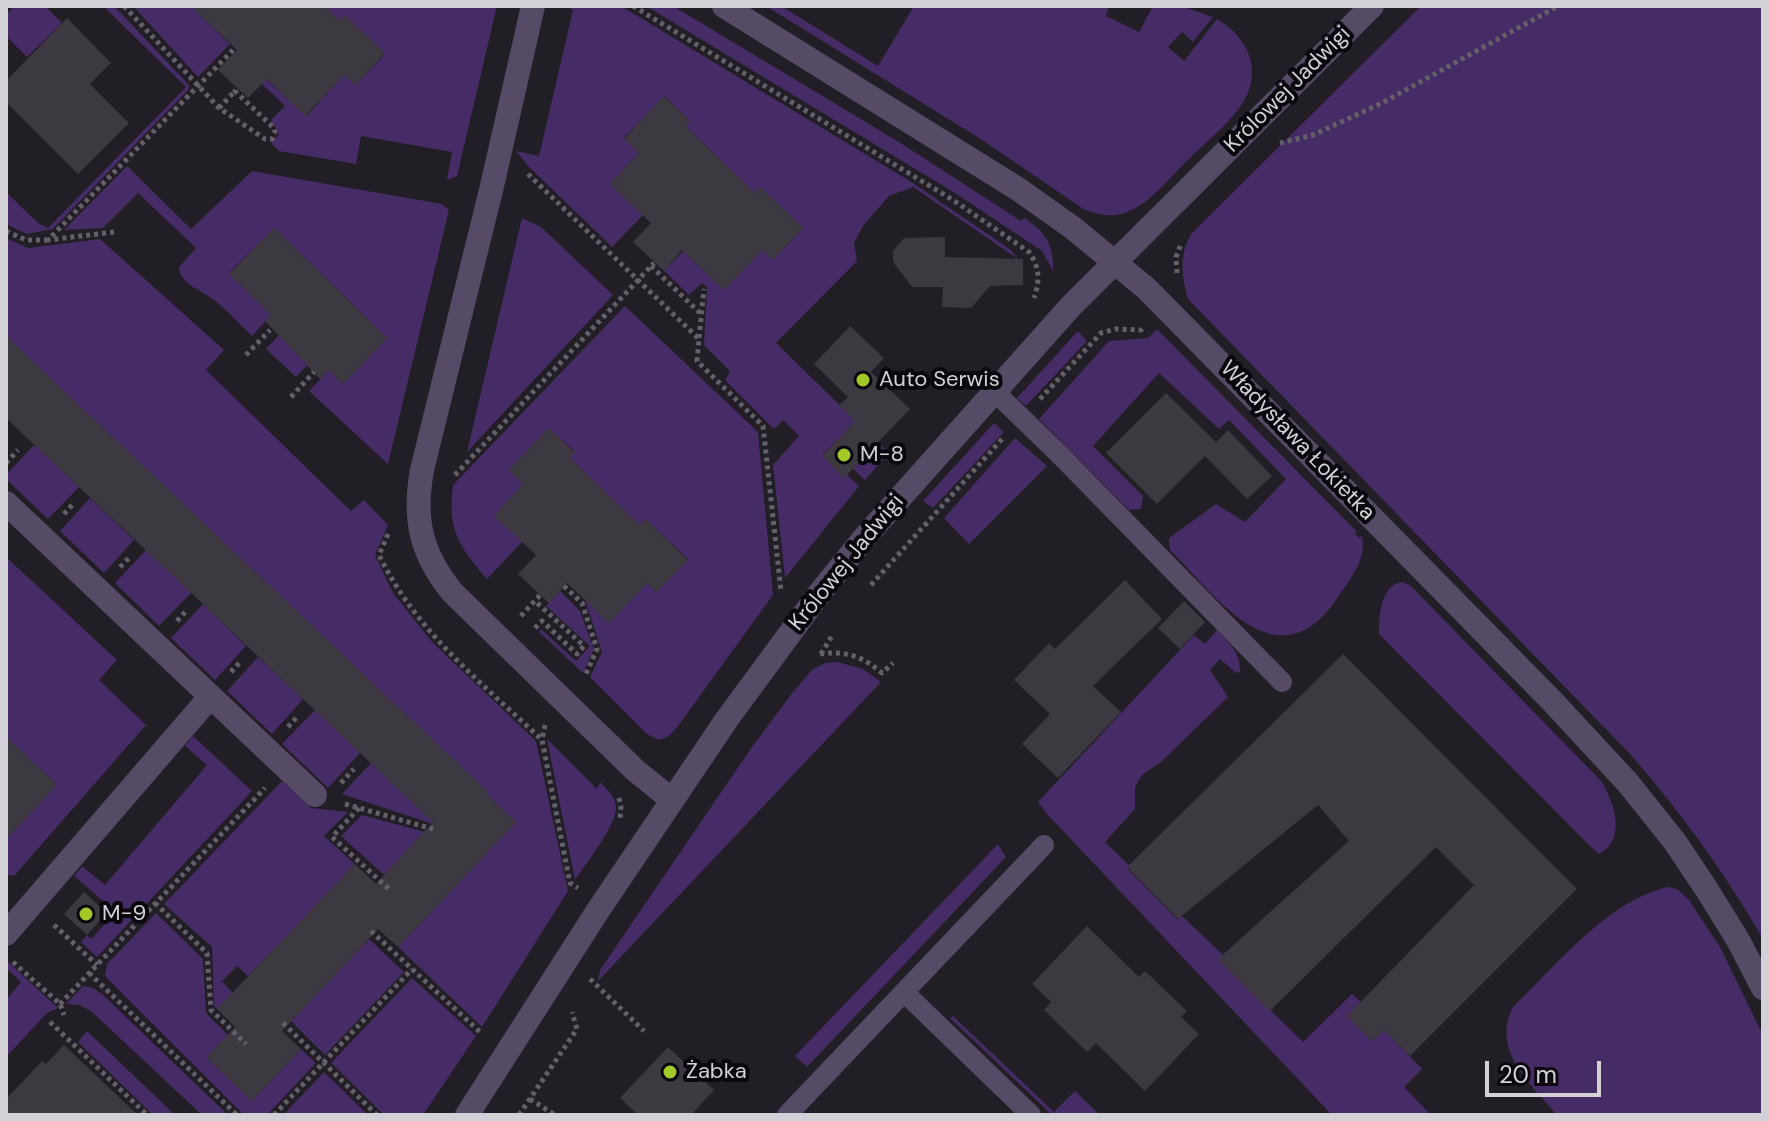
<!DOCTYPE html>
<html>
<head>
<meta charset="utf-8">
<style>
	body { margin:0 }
	#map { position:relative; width:1769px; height:1121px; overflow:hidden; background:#211e25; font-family:"DM Sans",sans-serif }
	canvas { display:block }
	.frame { position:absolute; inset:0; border:8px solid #d3d1d6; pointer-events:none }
	.scale { position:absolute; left:1485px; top:1061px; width:116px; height:36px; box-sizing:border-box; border:4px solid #d3d1d6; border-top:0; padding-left:10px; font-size:24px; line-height:28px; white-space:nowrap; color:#d3d1d6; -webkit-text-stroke:6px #0a080c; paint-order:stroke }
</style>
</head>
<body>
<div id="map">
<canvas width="1769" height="1121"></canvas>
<div class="frame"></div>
<div class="scale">20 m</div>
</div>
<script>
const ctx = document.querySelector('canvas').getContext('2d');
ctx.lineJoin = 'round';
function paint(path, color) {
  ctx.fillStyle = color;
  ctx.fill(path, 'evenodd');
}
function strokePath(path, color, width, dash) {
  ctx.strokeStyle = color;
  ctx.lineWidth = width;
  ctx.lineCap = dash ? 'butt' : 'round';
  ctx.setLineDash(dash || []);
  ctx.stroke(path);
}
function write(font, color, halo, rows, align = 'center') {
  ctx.font = font + ' "DM Sans",sans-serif';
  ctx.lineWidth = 8;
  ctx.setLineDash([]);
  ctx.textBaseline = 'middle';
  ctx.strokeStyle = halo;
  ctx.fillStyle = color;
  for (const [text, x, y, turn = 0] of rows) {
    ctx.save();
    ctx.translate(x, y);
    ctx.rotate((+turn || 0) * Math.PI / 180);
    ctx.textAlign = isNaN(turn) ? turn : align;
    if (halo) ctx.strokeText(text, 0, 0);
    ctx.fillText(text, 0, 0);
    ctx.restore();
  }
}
paint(new Path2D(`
	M14,6H45L62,23L27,57L6,36V15Z
	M103,6H114L189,85V89L53,229L27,234L6,224V192L38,223L48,228L186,87Z
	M133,6H199L196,11L230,44L198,77Z
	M324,6H497L457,176L447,180L452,152L361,136L356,164L279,151L271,143L279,134L271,120L285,106L262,84L266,79L306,116L344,75L355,85L385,54L346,16L340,21Z
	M565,6H621L913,183L1011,250L1018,259L913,187L889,196L863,226L854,243L857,261L776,343L889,453L865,480L852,468L844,433L822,455L843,477L846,474L859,486L785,578L773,465L799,436L783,420L774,429L725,380L730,371L704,345L707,287L702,283L689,295L664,271L683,251L724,290L762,250L773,260L803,228L761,188L755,193L685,126L690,121L665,96L624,138L639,153L610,184L643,215L612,247L529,167L516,151L539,156L573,10Z
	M646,6H673L899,142L1021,221L1024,218C1046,232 1054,245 1053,271L1042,251L955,193Z
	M766,6H781L878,66L914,6H1109L1106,16L1139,32L1153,6H1181L1213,17L1193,42L1182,32L1168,47L1184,61L1217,19C1250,38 1264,74 1240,107C1226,126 1205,143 1188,160C1170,177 1151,203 1127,212C1112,218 1100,215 1085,210L979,138Z
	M1421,6H1763V939C1725,873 1680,811 1630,754L1188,299C1182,276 1178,254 1192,233Z
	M127,166L191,229L252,171L442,204L449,210L388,464L309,391L329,370L343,384L387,338L274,228L229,273L271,315L252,336C239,324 227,310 214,300C203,291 179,284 179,267L196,248L138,193L103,228L64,230Z
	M522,218L541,227L613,295L467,452Z
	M6,238L28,248L100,239L224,350L206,370L351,511L364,500L388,525L375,555L393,593L432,642L536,741L568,891L482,1027L398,947L516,822L494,802L481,815L6,336Z
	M625,306L758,432L773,595L678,726L669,736L659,740L647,734L590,677L602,652L585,600L647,583L657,592L688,559L645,519L640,525L570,458L575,452L549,428L509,470L523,484L522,542L487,579C459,547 447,529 453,485Z
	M285,328L315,357L296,377L266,349Z
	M1157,329L1357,532L1355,534L1359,538L1362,536C1367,560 1350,579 1338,597C1278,687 1217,597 1170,550L1169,538L1216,504L1245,522L1286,479L1229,420L1219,429L1159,373L1093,446L1143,496L1141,509L1129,510L1039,419L1109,341L1148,338Z
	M1078,331L1087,341L1026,406L1017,398Z
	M994,423L1004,432L933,508L923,501Z
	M1015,438L1047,466L969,544L944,518Z
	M34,445L79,487L48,519L6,479V475Z
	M90,498L134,540L104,573L60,531Z
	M146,550L191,593L159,626L115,583Z
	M6,557L117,660L99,680L146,725L14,876L6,874V821L15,829L57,785L6,737Z
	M1403,582L1411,586L1602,782C1614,803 1627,839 1599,854L1591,847L1379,634C1379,617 1380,584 1403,582Z
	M560,591L580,611L594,649L583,673L539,632L541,629L576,661L590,646L546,606Z
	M203,604L246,646L215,680L171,638Z
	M1217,630C1229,643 1241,653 1240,672L1236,673L1220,659L1210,670L1228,697L1161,762L1142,775L1135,787V809L1105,842L1129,865L1127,868L1177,919L1182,916L1223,955L1219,960L1303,1042L1352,994L1361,1002L1348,1016L1372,1041L1384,1030L1422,1069L1404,1087L1431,1115H1332L1047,814L1038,802L1194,635L1205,644Z
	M258,657L303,699L272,734L227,691Z
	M837,662L863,669L881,682L598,981L600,970L752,747L793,692L812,670L825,663Z
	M315,710L360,753L328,788L282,744Z
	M193,736L252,791L97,957L81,942L87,935L91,939L116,912L74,876L82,866L105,885L207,765L185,746Z
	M547,739L597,789L600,782C607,789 616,797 616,808C615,828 586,863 575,880Z
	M371,763L436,825L342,794Z
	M282,781L311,808L348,812L324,836L355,864L248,976L237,966L222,981L233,993L217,1009L214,1006L212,947L164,904Z
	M362,815L425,832L384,875L341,836Z
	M998,844L1006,857L807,1067L795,1056Z
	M1668,887L1677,889L1689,900L1720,947L1763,1035V1115H1557C1532,1085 1490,1050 1513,1007C1556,966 1608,900 1668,887Z
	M156,913L203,959L206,1013L228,1035L252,1101L301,1049L316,1063L267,1115H244L105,976L107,964Z
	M369,939L404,972L325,1055L291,1021Z
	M6,960L58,1008L47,1013L6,1057V1000L21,982L6,968Z
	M412,978L476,1036L423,1115H384L331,1063Z
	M83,986L93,988L102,994L228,1115H202L92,1012L80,1005L66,1004Z
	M953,1016L1054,1112L1075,1091L1100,1115H1052L950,1018Z
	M87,1031L175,1115H153L78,1042Z
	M324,1072L368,1115H283Z`), '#462c66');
paint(new Path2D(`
	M191,6H324L340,21L345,15L385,53L355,85L344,75L305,116L267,79L248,98L218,70L237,50Z
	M67,18L111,63L90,84L129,123L78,174L6,102V81Z
	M664,96L690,121L685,126L755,193L760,187L803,228L773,260L762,250L724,290L682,250L664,271L633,242L651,223L610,184L639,153L624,139Z
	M274,228L387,338L343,384L329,370L320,379L265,321L271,315L229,274Z
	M945,237V257L1023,259V285L990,286L971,308L942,307L943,287H912L893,262V251L904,238Z
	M850,326L884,358L871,372L910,409L844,478L822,456L855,421L839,405L848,397L814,364Z
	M6,336L488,792L486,794L516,822L398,947L378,929L282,1031L301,1049L252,1101L206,1058L235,1027L217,1009L355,864L376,884L433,822L6,418Z
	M1166,393L1216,442L1228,430L1272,476L1247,499L1205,456L1157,504L1106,453Z
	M549,428L575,453L570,458L640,525L645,519L688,560L657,592L647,583L609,623L567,583L549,603L518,574L536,555L494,516L523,484L509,470Z
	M1125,580L1162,619L1093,686L1121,712L1058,778L1022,744L1050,714L1014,680L1049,643L1055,649Z
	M1184,601L1205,622L1180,649L1158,628Z
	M1343,654L1577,889L1410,1056L1384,1030L1372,1041L1347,1016L1474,885L1436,847L1270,1011L1218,959L1349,841L1318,805L1178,919L1127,867Z
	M6,737L57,785L6,839Z
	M84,892L107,913L87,935L64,914Z
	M1087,926L1139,977L1145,971L1187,1011L1181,1017L1199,1034L1145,1091L1096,1043L1087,1052L1044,1010L1051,1002L1032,984Z
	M64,1045L138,1115H6V1099L42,1061L46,1064Z
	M668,1047L714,1090L691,1115H638L620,1098Z`), '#3c3941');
strokePath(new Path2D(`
	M124,6L219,108L265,139H272L275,132L274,128L235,91L238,89
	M633,6L953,200L1029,252C1040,268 1040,280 1034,298
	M219,108L235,91
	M1280,143L1313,135L1382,103L1558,6
	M528,174L699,339L697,361L763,426L781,591
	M6,231L26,240H48
	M114,232L48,240L233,50
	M651,266L700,313
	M1177,273L1176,257L1181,244
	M699,338L704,289
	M246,355L270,330
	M291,397L314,372
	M1040,399L1101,333L1116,329L1141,330L1143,327
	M6,463L18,450
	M455,475L654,263
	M64,514L74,503
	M388,534L379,555C417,633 480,681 542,740
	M120,567L131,556
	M871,585L1003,438
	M564,586L582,603L597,649L585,676
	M521,616L540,595
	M177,621L187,610
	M535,628L542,621L577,654L584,646L535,601
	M820,654C845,650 864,657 882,673L893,663
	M821,654L833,634
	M231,672L241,661
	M545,725L542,740L570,883L578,888
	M288,727L298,716
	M341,783L354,769
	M619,798L621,806L620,820
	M345,804L433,829
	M359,808L332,837L390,890
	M155,903L207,953L211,1010L246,1044
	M54,925L97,965
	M371,931L481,1033
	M13,962L60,1004L64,1015
	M89,973L237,1115
	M590,979L644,1031
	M60,1004L265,788
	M50,1022L147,1115
	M283,1023L377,1115
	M530,1099L555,1115
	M274,1115L412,969
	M519,1115L577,1029L572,1012`), '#636167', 5, [4, 4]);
strokePath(new Path2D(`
	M994,391L1060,455L1282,682
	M904,992L1031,1115
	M787,1115L1044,845`), '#564b67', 20);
strokePath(new Path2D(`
	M533,6L492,186L422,470C413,520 421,554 453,593L636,771L672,800
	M724,6L1018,189L1073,228L1147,289L1552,701L1628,783L1675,842L1707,890L1738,940L1763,988
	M6,503L315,795
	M6,934L210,697
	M467,1115L597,912L727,719L819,594L865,537L1071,306L1372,6`), '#564b67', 24);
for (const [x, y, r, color] of [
	[863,380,8,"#a3c926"],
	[844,455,8,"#a3c926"],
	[86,914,8,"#a3c926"],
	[670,1072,8,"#a3c926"]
]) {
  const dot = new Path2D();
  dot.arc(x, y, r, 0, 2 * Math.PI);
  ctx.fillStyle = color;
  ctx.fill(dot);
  strokePath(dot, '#0a080c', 3);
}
write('22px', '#d3d1d6', '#0a080c', [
	["Królowej Jadwigi",1288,90,-45],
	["Władysława Łokietka",1297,441,46],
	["Królowej Jadwigi",847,563,-51]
]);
write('22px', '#d3d1d6', '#0a080c', [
	["Auto Serwis",879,380],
	["M-8",860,455],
	["M-9",102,914],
	["Żabka",686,1072]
], 'left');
</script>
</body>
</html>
